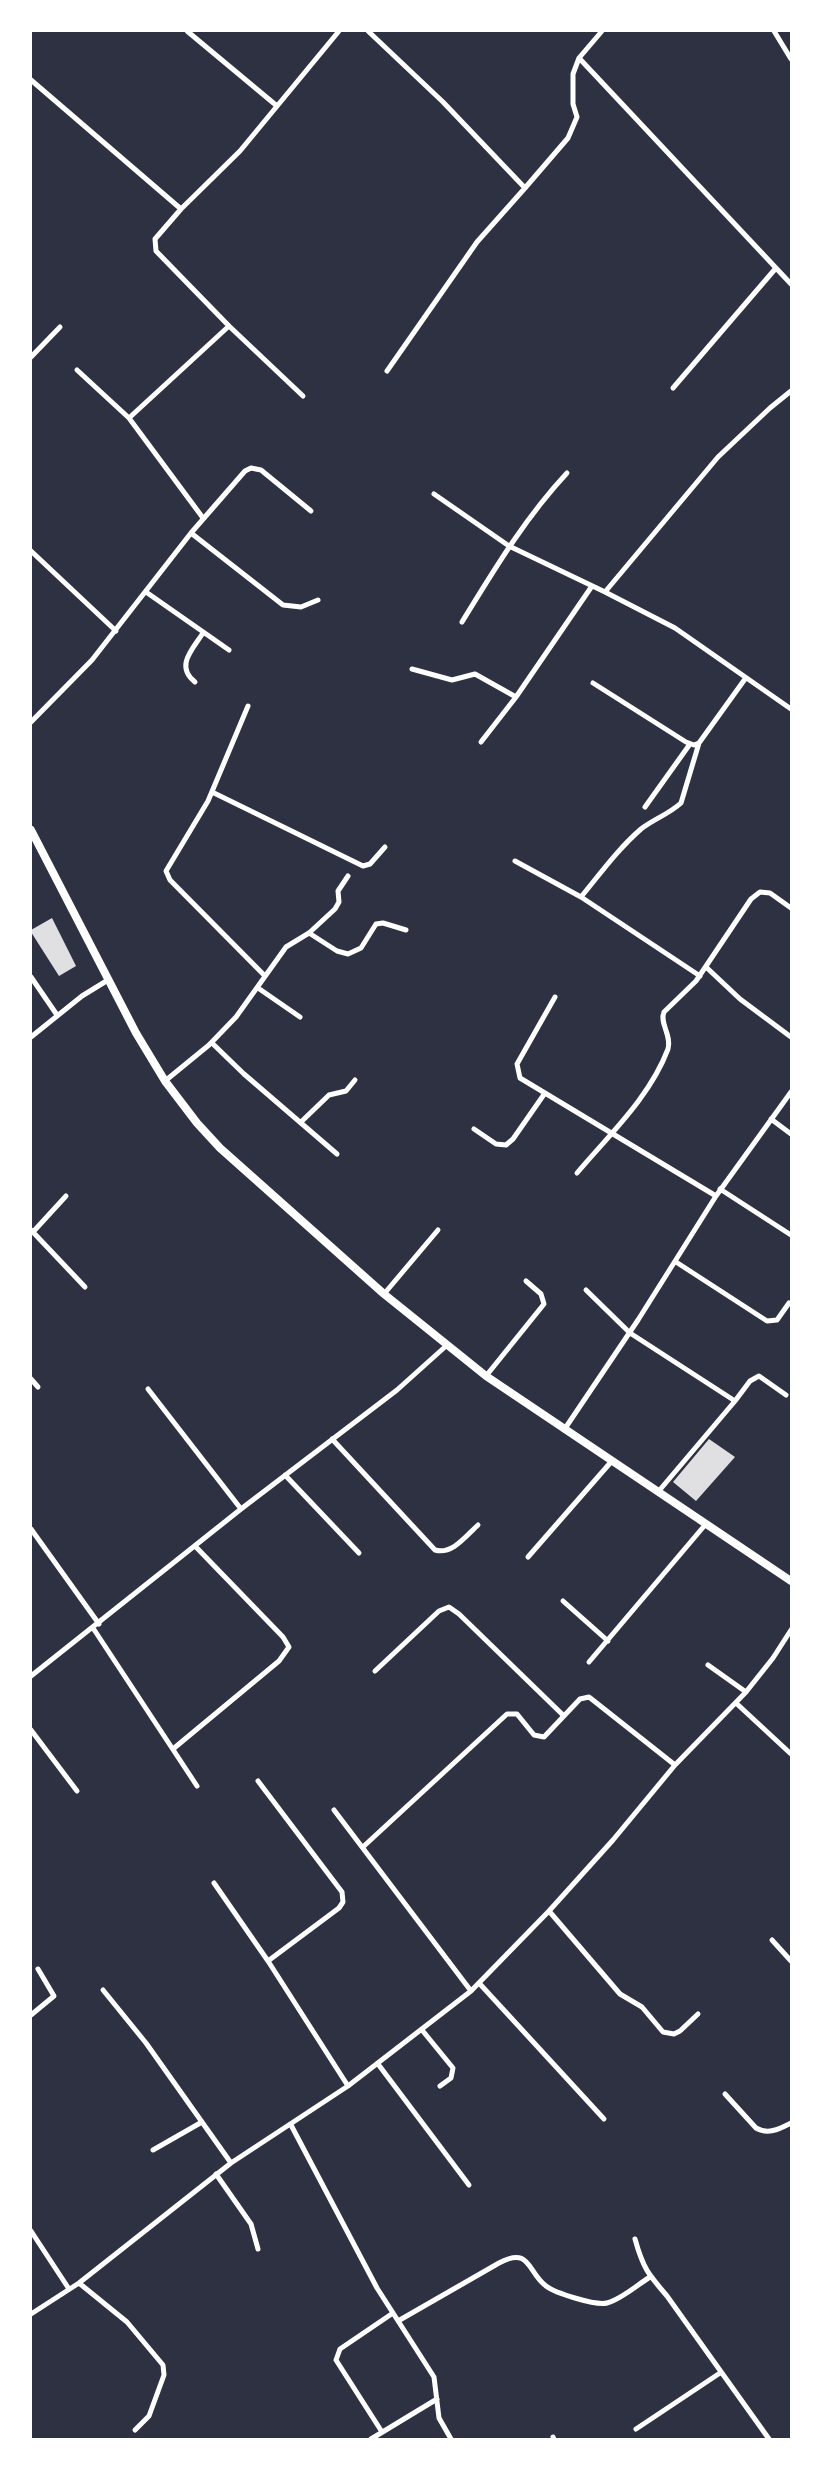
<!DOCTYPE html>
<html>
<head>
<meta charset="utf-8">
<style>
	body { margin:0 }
	#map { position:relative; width:822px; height:2470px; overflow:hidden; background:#2d3142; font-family:"Roboto Serif",serif }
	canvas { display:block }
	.frame { position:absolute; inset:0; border:32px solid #fff; pointer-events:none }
</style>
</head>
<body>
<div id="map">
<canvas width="822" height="2470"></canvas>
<div class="frame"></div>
</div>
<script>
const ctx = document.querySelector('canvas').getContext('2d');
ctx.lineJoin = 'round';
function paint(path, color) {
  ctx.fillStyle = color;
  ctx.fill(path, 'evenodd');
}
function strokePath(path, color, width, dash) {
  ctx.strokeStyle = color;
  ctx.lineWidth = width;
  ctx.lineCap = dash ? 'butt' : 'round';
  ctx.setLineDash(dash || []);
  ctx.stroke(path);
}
paint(new Path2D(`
	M52,918L76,966L59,976L31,932V930Z
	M709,1439L735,1457L696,1501L673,1482Z`), '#e0e0e3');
strokePath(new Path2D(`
	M187,31L277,106
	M368,31L443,102L525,188L568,138L577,117L573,104V74L579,58
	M602,31L579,58L791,284
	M774,31L791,59
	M31,80L181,209
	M229,326L303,396
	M31,357L60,327
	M77,370L129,418L203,518
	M387,371L477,242L525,188
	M673,388L776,268
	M129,418L229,326L156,251L155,239L181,209L240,151L339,31
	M434,494L509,546L605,592L718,457L770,408L791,391
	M191,533L283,605L301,607L318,600
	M31,551L116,631
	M146,592L229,650
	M605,592L675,628L791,709
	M462,622C494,570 525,518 567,473
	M412,669L452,680L475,674L516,697
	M195,682C175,666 192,650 203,633
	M593,683L686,742L694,745L699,743
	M248,706L208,801L166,871L170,880L265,976
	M31,722L92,660L191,533L245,471L251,468L261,470L311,511
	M481,742L516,697L592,586
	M212,792L363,866L370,864L385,847
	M645,807L690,744
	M515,861L581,897L700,976
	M581,897C600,874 618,849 641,829C654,819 669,814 681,803L699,743L745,679
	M309,933L337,951L348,954L361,948L376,924L383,923L406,930
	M706,967L740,999L791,1037
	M31,977L57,1015
	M258,988L300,1017
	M555,997L517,1064L520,1078L716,1196
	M31,1037L82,996L108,980
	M212,1043L244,1074L337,1154
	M165,1081L209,1045L236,1017L286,947L309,933L335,909L339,902L338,891L348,876
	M771,1119L791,1134
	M301,1122L329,1095L346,1091L355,1080
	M474,1129L496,1144L506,1145L513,1139L545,1093
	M577,1173C609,1135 650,1097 668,1049C672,1035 659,1023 664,1012L696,981L751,899L760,892L770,893L791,908
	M720,1189L791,1235
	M31,1230L85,1287
	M33,1232L66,1196
	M676,1262L767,1321L777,1320L789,1303
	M586,1290L630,1333L735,1401L750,1381L759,1376L786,1395
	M384,1294L438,1230
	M486,1376L544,1304L541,1294L526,1281
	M31,1379L38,1387
	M148,1389L241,1509
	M564,1430L638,1320L716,1196L791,1092
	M332,1439L435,1550C452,1555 466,1536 478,1525
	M285,1475L359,1553
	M658,1492L735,1401
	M31,1529L99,1624
	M528,1557L611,1462
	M563,1601L608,1641
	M93,1628L197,1786
	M589,1662L705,1525
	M708,1665L746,1692
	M375,1671L439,1611L449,1607L459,1614L564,1716
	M31,1676L241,1509L397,1390L446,1346
	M736,1703L791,1754
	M31,1730L77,1791
	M173,1749L279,1661L289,1647L283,1637L195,1546
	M258,1781L342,1892L343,1902L339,1908L268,1961
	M334,1810L471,1991
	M364,1846L507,1714H517L534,1735L544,1737L580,1699L589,1697L675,1765
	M214,1883L268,1961L348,2086
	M549,1911L620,1994L642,2007L663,2032L674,2034L680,2031L698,2014
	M772,1940L791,1961
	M479,1983L604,2119
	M103,1990L146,2043L231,2163
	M31,2015L54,1996L38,1969
	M422,2030L453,2068L451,2078L440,2086
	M378,2064L469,2185
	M725,2094L756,2128C768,2135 779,2129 791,2123
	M291,2125L377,2288L434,2377L439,2418L451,2439
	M153,2150L202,2122
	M216,2174L251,2224L258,2249
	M31,2231L69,2289
	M635,2239C643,2268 648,2274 667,2296L769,2439
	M79,2283L127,2322L163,2365L164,2375L149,2416L135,2430
	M31,2314L79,2283L231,2163L348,2086L471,1991L549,1911L613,1840L675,1765L746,1692L773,1658L791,1630
	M398,2321L499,2263C531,2246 527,2272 546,2286C555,2293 596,2306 607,2303C622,2299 637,2285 650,2277
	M636,2429L720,2373
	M382,2432L336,2360L340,2349L393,2313
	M553,2437L554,2439
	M371,2439L437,2399`), '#fff', 5);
strokePath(new Path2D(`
	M31,830L136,1033L165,1081L197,1123L220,1148L384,1294L486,1376L791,1581`), '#fff', 8);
</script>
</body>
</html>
